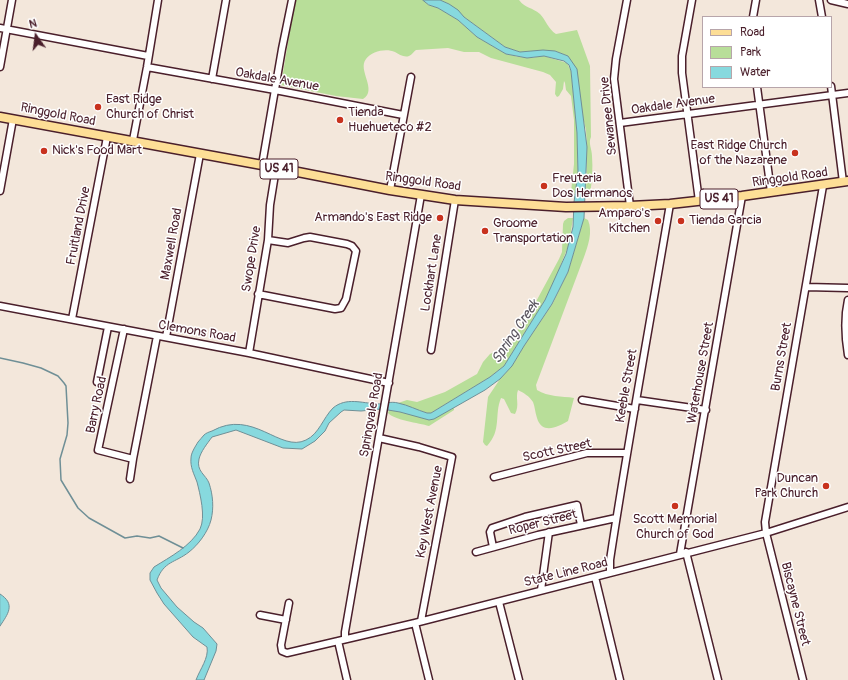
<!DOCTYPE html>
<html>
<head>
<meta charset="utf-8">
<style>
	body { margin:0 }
	#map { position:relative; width:848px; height:680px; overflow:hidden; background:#f3e7db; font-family:Pangolin,sans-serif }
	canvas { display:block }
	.legend { position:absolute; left:702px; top:16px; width:130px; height:72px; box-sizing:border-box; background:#fff; border:1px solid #b7a5aa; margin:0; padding:5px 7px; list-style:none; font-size:12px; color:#4a1f2b }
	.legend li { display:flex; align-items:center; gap:8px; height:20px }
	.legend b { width:20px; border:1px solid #b7a5aa }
	.north { position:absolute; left:16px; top:16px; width:40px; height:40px; -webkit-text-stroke:3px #fff; paint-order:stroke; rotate:346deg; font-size:11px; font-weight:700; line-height:16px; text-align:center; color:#4a1f2b }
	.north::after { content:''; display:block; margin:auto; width:14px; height:18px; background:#4a1f2b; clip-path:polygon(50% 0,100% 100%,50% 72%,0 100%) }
</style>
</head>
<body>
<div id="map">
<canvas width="848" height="680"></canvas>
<ul class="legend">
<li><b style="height:5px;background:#fdde96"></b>Road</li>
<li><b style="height:11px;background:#b8de99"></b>Park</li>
<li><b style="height:11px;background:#87d9de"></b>Water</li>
</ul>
<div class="north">N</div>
</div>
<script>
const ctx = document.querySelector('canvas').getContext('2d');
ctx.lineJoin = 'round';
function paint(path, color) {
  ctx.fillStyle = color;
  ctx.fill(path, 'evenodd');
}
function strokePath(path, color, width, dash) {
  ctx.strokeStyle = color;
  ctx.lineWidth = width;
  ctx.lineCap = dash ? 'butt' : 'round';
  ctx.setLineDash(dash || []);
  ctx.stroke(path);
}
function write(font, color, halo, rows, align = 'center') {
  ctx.font = font + ' Pangolin,sans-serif';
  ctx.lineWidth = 3;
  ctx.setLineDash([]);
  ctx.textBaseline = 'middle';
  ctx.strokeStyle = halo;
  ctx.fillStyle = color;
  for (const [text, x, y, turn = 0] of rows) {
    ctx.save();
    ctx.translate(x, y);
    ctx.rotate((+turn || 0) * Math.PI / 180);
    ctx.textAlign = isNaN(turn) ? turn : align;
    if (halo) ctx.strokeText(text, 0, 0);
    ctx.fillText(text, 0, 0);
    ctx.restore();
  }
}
paint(new Path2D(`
	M295,0H423L429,5L438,8L458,20L477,37L506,54L519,57L532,58L540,56H544L567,63L571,71L577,133L578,173L576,193H572L571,192L574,164V120L571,96L566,90L565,83L564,81L563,89L559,96L557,97L555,94L556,82L550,75L543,72L491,58L479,52H464L448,48L416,50C414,51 412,55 409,56C404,58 399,54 395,52C386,48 372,51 366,59C357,70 378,90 363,99L336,96L281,85Z
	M440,0H519C526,9 532,7 540,14C546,20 548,29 556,34L577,30L590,66L591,137C588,143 592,149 592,156C593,168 592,182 590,194L586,193L587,147L586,130L568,56L555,51L520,52L505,47L464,17L449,4Z
	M568,218H573L569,244L556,277L545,300L504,366L490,377L431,413H427L398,403L407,400L417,402L445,392L477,374L483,362L490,354L496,351H504L510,348L522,321L532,309L559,259L562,252L563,224L564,221Z
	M584,218L588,220C593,232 588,246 584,257L536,385L537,390C548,397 562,396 574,398L568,421C558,427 542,435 537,418C535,412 535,407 533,402C529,396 524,393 518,390C515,398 520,405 515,414L511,413L504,399L501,398C494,415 502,430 487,446L485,445L483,442L488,397L500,379L512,366L524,346L553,303L568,272Z
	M454,408V410L451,412L429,426C419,423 394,420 388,413L389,410L412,414L429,420Z`), '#b8de99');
const water = new Path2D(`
	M423,0H440L449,4L458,10L464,17L505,47L520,52L543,50L555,51L568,56L577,69L587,147L584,218L568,272L552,304L524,346L512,366L500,379L485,390L434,419L429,420L400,412L382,409L361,411L344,410L341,412L329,423L325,431L315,441L302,449L283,448L236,430L212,437C207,444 201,451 199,459C196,471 206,475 209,483C213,495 214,508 211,520C208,532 198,545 189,552C175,563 164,561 157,580L161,588L177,607L194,622L203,628L217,644L216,651L204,680H196C200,669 209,658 207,647L193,637L164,604L157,593L150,580V573L154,567C170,557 191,546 200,529C206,517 200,494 197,482C194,474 190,467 191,458C191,453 195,447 198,442C200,440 202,437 204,435C206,433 209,432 212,431C253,408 280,453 306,440C319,434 323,418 333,408C346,397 362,403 377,404C384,404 391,401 398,403C408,405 417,410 427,413H431L490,377L504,366L545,300L566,254L573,227L574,202L578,173L577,133L571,71L569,65L564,61L544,56L527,58L506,54L477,37L458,20L438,8L429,5Z
	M0,594C16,604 8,614 0,626Z`);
paint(water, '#87d9de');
strokePath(water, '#6f8f96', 1);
strokePath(new Path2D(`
	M0,358L23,363L41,368L58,376L64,383L66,386L68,423L67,435L60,459L61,480L78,508L89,518L125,538L137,536L150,538L159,536L183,548`), '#6f8f96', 1.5);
const minor = new Path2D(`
	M627,0L616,59L614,79L630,206
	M692,0L682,56V73L699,201
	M819,0L822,17
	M831,0L848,4
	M753,17L756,0
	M0,28L148,56
	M0,67L12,0
	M147,67L275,90L403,115
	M212,79L226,0
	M831,86L843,182
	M757,87L771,192
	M620,123L848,93
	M133,140L147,67L158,0
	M262,165L282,49L292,0
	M390,190L411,77
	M0,191L13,119
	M806,287L848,288
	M258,294L335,309L341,308L346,299L356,251L352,246L347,244L310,237L304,238L288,243L268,240
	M848,300C844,318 845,337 848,355
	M0,306L249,353L389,383
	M72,319L107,137
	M124,329L98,450L133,459
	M166,337L200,154
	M431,350L455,200
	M249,353L268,240L270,205L276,168
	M97,382L108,327
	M582,400L635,409
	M637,400L706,410
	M379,438L419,447L452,457L421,621
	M494,477L587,453H626
	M130,479L133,459L157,336
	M493,547L490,532L492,528L525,517L577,505L581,525
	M476,552L538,535L616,518
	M686,552L718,680
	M680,554L742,196
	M610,573V560C628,441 650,323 670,204
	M595,577L620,680
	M541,590L549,532
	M499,602L519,680
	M289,603L281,645L282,651L287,653L415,623L766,533L848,507
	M260,615L286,620
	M415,623L429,680
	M345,639V632L421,195
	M338,641L347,680
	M803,680L766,533L765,522L823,186`);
const major = new Path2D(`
	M0,117L262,165L390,190L455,200L566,207L630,206L670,204L742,196L848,181`);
strokePath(minor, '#4a1f2b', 9);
strokePath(major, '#4a1f2b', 11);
strokePath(minor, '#fff', 6);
strokePath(major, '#fdde96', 8);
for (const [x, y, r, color] of [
	[98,107,4,"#c8321e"],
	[340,120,4,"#c8321e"],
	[44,151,4,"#c8321e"],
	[795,153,4,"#c8321e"],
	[544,186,4,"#c8321e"],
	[440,218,4,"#c8321e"],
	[658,221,4,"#c8321e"],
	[681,221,4,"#c8321e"],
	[485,231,4,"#c8321e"],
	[826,486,4,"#c8321e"],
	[675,506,4,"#c8321e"]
]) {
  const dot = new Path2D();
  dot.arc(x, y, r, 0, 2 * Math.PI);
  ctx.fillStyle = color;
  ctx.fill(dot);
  strokePath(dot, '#fff', 1.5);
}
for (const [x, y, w] of [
	[279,169,38],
	[719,199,38]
]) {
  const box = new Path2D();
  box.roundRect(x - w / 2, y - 10, w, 20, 3);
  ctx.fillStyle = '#fff';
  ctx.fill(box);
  strokePath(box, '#4a1f2b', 1);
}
write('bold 12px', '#4a1f2b', null, [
	["US 41",279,169],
	["US 41",719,199]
]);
write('13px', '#4a1f2b', '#fff', [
	["Oakdale Avenue",277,80,10],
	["Oakdale Avenue",673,105,-8],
	["Ringgold Road",58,115,11],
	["Sewanee Drive",609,116,-96],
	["Ringgold Road",790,178,-8],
	["Ringgold Road",423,182,8],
	["Fruitland Drive",79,226,-79],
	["Maxwell Road",172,244,-80],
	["Swope Drive",252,259,-81],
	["Lockhart Lane",432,273,-81],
	["Clemons Road",197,332,10],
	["Burns Street",782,357,-80],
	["Waterhouse Street",701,373,-80],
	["Keeble Street",627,386,-80],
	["Barry Road",97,405,-78],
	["Springvale Road",372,415,-80],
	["Scott Street",557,451,-12],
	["Key West Avenue",430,512,-79],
	["Roper Street",543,523,-14],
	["State Line Road",566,573,-14],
	["Biscayne Street",795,604,76]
]);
write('13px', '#4a1f2b', '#fff', [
	["East Ridge",106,100],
	["Church of Christ",106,115],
	["Tienda",348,113],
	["Huehueteco #2",348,128],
	["East Ridge Church",787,146,"right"],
	["of the Nazarene",787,161,"right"],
	["Nick's Food Mart",52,151],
	["Freuteria",552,179],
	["Dos Hermanos",552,194],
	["Amparo's",650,214,"right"],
	["Kitchen",650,229,"right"],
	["Armando's East Ridge",432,218,"right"],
	["Tienda Garcia",689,221],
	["Groome",493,224],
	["Transportation",493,239],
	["Duncan",818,479,"right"],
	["Park Church",818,494,"right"],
	["Scott Memorial",675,520,"center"],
	["Church of God",675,535,"center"]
], 'left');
write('italic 14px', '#5c5761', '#fff', [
	["Spring Creek",516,332,-56]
]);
</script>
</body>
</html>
